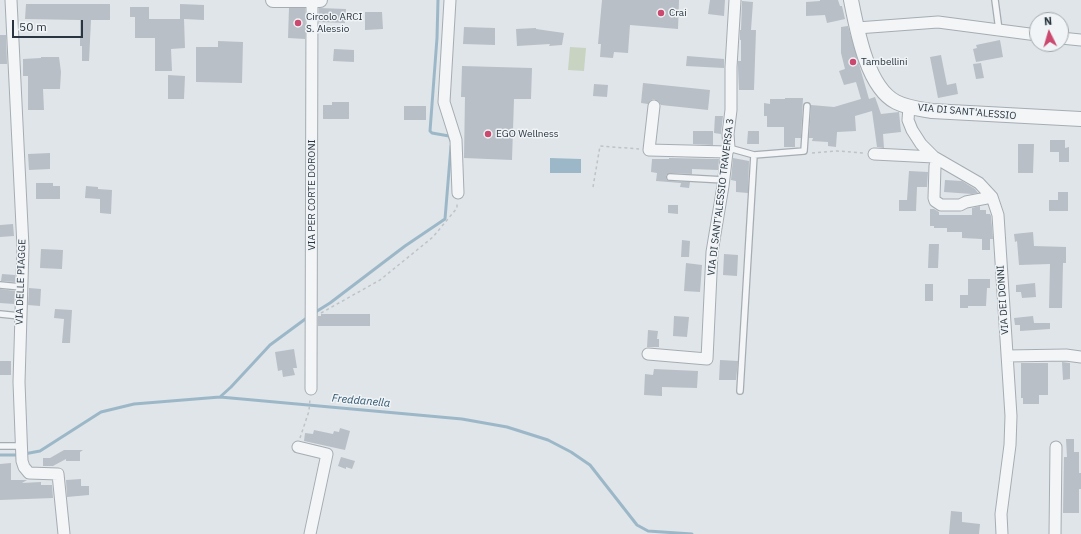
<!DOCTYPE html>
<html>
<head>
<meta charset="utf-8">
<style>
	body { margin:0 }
	#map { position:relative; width:1081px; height:534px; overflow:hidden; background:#e0e5e9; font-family:"IBM Plex Sans",sans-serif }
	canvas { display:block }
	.north { position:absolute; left:1029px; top:12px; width:40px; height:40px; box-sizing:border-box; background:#f0f4f6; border:1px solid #a0a8ad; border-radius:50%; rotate:355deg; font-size:11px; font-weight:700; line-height:16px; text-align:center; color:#293540 }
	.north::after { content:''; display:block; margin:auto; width:14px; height:18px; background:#cb486f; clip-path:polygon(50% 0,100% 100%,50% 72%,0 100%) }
	.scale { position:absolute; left:12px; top:20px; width:71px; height:18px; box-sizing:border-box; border:2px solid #293540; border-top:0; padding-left:5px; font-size:12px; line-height:14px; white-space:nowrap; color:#293540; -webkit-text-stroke:3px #f0f4f6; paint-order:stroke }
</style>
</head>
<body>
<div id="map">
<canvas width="1081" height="534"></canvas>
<div class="north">N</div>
<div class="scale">50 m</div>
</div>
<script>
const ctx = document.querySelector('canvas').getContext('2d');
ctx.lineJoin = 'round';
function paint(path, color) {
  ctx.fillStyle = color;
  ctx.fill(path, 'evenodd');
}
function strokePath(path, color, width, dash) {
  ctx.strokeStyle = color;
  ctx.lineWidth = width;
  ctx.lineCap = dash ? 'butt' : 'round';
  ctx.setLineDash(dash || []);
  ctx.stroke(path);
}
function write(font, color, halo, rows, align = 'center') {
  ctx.font = font + ' "IBM Plex Sans",sans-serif';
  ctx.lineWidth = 3;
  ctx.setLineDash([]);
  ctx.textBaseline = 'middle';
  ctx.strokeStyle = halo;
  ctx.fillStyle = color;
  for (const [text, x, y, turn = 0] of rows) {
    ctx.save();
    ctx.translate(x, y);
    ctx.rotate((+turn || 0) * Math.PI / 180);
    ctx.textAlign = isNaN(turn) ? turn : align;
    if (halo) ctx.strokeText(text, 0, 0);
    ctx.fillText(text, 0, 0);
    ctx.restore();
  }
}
paint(new Path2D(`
	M570,47L586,48L584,71L568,70Z`), '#c8d3c2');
paint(new Path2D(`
	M550,158L581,159V173H550Z`), '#9cb8c8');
strokePath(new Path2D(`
	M438,0L437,38L430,131L432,133L449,136L451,141
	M314,313L330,303L405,246L445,219L451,146
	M220,397L231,387L270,345L308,317
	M24,454L40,451L101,412L134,404L220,397L462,419L507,427L548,440L571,452L590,465L637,525L648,531L692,534
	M0,455H19`), '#9cb8c8', 3);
paint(new Path2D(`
	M602,0H679L678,29L630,25L628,53L614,52L613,58L600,57L601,44H598Z
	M710,0H725L724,16L708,14Z
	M820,0H838L840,6H842L845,19L827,23L825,15L806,16V2L820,1Z
	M742,1L753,2L751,30H756L754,90H739L738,67V61H741V40H740V30H741Z
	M26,4H110V20H91L89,61H82V46H80V20L25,19Z
	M180,4L204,5V20L184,19L185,48L171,49L172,71H155V38H135V17H130V7H149V19H180Z
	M289,8H305V39L288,38Z
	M319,8L346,9L345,23L319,22Z
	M365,12H382L383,29L365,30Z
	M848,26L869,99L875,97L881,114L899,112L901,132L883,134L884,148L877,147L872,111L855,116L856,131L837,132L836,147L828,146V142L812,141L813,138H809L811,105L834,107L861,99L856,82L844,85L839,71L845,69L841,53V27Z
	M464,27L495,28V45L463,44Z
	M536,28V29L564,33L562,45L549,46L550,44L517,46L516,29Z
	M0,35H6L7,64H0Z
	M1000,40L1003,57L976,62L973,49L977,48L976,45Z
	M218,41L243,42L242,83L196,82V47H218Z
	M334,49L354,50V62L333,61Z
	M941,55L947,85L956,83L958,94L938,98L930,57Z
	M687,56L724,59V68L686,66Z
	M41,57H59L61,72L60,89H43L44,110H28V76H23V59L41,58Z
	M981,63L984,78L976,79L973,64Z
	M462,66L532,68L531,99H514L512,160L464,158L465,97H461Z
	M168,75L185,76L184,99H168Z
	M643,83L710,90L708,110L661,105L658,101L654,99L651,100L648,104L641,103Z
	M594,84L608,85L607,97L593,96Z
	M785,98H803L801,138H795V147H784V127H767V116H764V103L770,104V99H785Z
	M332,102H349V119H323V105H332Z
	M404,106H426V120H404Z
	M715,116H723L721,134L714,133Z
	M693,131H713V145L693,144Z
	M748,131H759V144H747Z
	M1050,140H1065V148L1069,147V162H1059V152H1050Z
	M1018,144H1034L1033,173H1018Z
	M50,153V169L29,170L28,154Z
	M669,158L719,159L718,170L692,169V174L670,173L666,175V179L669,181L690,182L689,188L680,187L681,183L656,181L657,173L651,172L652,159H669Z
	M733,158L749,161L748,193L736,192V181L731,180Z
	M909,171L928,172L927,187H917L916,211H899V200H907Z
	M945,180L962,181L975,189L978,193L972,194L944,192Z
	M36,183H53V186H60V199H36Z
	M86,186L98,187V189L112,190L111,214L100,213V199L85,198Z
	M1058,192H1068V211H1049V200H1058Z
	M668,205H678V214L668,213Z
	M980,206V210H986V214H990L991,216L993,239H990V250H982V239L962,238V232H947V228H934V226H930V209H934L939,212V215H972V208Z
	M13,224L14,236L0,237V225Z
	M1033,232L1034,246L1066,247V263H1063L1062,308H1049L1050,264L1019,265L1017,241L1015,242L1014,234Z
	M682,240L690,241L689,257H681Z
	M929,244H939L938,268H928Z
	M41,249L63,250L62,269L40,268Z
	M724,254L738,255L737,276L723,275Z
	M686,263L702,265L700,292L684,291Z
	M2,274L15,275V282L1,281Z
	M968,279H990V288H987L986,306H968V308H960V295H968Z
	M1035,283L1036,297L1022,298L1021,292H1016V285Z
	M925,284H933V301H925Z
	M29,288L41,289L40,306L28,305Z
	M0,289L15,291L14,304L0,303Z
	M55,309L72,310L70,343H62L64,319L54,318Z
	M321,314H370V326H318V316H321Z
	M674,316L689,317L687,337L673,336Z
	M1033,316L1034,323H1050V329L1020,331V325H1015L1014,318Z
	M648,330L658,331L657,339H659V347H647Z
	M294,349L297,368H293L295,375L283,377L282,370L278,371L275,352Z
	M720,360L738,361L736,380H719Z
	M0,361H11V375H0Z
	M1062,362L1070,363V379L1063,380Z
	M1021,363H1048V395H1039V404H1023V398H1021Z
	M654,369L698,371L697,388L662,387V396L644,395L645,374L653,375Z
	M340,428L350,431L345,450L304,441L305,433L313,434L314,430L333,434L334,431L339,432Z
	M1066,439H1074V452H1079V473H1081V489H1079V513H1063L1064,457H1067Z
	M64,450H83L80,452V461H66V459L53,466H43V458H50Z
	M341,457L355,461L352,469L346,467V469L338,466Z
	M11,463V480H27L22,483L41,482V485H52L53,498L0,500V464Z
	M81,479V486H89V495L67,497L66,480Z
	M951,511L962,512V522L980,524L979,534H949Z`), '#b8bfc6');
const service = new Path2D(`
	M995,0L999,30
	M729,148L754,155L804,151L807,106
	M670,177L724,180
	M0,285L21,287
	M0,314L20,316
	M740,391L754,155
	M0,446H21`);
const minor = new Path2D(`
	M11,0L23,247L19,382L22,461L24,467L29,473L58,474L64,534
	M450,0L444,102L456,140L458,193
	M857,28L938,22L1037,35
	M1061,38L1081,40
	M654,106L649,150L727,152
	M909,107L908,120L912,130L921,144L934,157L979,183L992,197L998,215L1011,416L1010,445L1001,514L1002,534
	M874,154L934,157
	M937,159L935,166L934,198L935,201L941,205H960L966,202L992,197
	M648,354L707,359L712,252L723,186L727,152L729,148L728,134L731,110V67L735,0
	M1007,356L1066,355L1081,357
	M311,389L312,0
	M298,447L327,454L310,534
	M1055,534L1056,447`);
const tertiary = new Path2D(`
	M273,0H320
	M851,0C857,30 867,87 896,102C908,108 920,109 932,111L1081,119`);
strokePath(service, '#a5adb3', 8);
strokePath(minor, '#a5adb3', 13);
strokePath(tertiary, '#a5adb3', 16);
strokePath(new Path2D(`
	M812,153L837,151L864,153
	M593,187L600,146L639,149
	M321,313L380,280L433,237L457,208V203
	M300,438L309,411L310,399`), '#bec3c7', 1.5, [3, 3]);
strokePath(service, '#f3f5f7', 5.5);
strokePath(minor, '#f3f5f7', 11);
strokePath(tertiary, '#f3f5f7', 14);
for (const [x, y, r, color] of [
	[661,13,4,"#cb486f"],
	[298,23,4,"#cb486f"],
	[853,62,4,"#cb486f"],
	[488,134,4,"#cb486f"]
]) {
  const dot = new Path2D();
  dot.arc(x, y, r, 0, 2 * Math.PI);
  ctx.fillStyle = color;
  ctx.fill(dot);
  strokePath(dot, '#f0f4f6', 1.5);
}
write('10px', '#293540', '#f0f4f6', [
	["Crai",669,13],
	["Circolo ARCI",306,17],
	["S. Alessio",306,29],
	["Tambellini",861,62],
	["EGO Wellness",496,134]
], 'left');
write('10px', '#293540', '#f0f4f6', [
	["VIA DI SANT'ALESSIO",967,112,5],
	["VIA PER CORTE DORONI",312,195,-90],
	["VIA DI SANT'ALESSIO TRAVERSA 3",721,197,-83],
	["VIA DELLE PIAGGE",21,282,-88],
	["VIA DEI DONNI",1003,300,-94]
]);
write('italic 11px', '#345a73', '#f0f4f6', [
	["Freddanella",361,401,5]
]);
</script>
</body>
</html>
